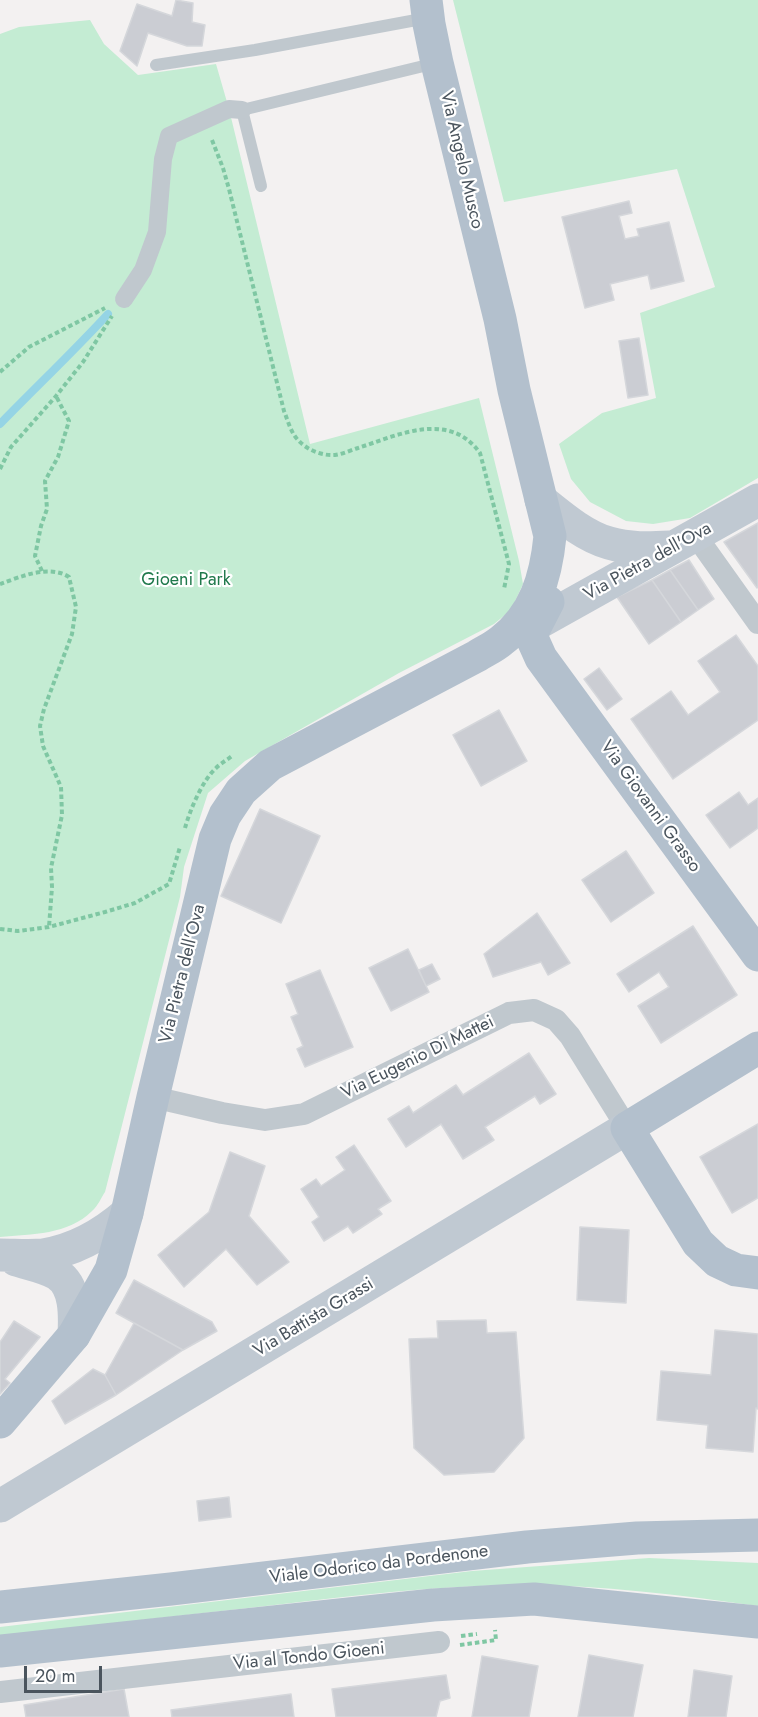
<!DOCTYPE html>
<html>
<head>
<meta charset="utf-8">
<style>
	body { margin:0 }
	#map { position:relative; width:758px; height:1717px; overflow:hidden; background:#f3f1f1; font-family:Jost,sans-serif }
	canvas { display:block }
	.scale { position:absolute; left:24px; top:1666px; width:78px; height:27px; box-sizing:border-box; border:3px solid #4a545d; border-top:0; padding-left:8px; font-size:18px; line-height:21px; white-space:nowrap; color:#4a545d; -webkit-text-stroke:4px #fff; paint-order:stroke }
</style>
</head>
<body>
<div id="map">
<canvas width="758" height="1717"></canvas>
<div class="scale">20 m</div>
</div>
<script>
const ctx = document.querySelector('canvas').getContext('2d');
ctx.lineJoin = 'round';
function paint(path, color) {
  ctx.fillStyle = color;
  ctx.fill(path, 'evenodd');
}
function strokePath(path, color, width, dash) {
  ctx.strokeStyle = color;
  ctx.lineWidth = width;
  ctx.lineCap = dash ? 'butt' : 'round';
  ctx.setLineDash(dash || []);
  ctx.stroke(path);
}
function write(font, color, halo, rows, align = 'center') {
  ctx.font = font + ' Jost,sans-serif';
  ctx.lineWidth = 4.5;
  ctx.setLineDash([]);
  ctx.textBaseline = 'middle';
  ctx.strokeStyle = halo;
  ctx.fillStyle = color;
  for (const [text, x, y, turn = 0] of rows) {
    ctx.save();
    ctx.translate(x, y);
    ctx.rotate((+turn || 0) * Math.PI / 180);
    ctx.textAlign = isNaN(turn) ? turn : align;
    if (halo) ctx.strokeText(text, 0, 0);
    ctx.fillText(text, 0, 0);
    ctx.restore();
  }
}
paint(new Path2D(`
	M453,0H758V478L690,518L653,524L626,521L590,502L571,479L559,444L602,413L656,398L640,313L715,287L677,169L504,202Z
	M90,20L104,44L138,75L216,64L229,109L310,444L479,398L519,561L523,584L511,610L494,624L399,673L245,761L208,793L184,867L180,897L105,1192C101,1198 98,1206 92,1211C68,1235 32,1234 0,1237V34L19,27Z
	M649,1558L758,1563V1606C680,1595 602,1585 523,1585C437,1585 351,1596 266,1606C177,1616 89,1626 0,1636V1627L472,1571Z`), '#c4ecd3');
strokePath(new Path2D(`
	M0,424C36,387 73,352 108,314`), '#95d4e5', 8);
const building = new Path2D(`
	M176,0L193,3L192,22L205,25L202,46H187L148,33L137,66L120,51L137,4L172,16Z
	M629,201L632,213L619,216L625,239L639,236L637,229L669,222L684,281L651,289L648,275L610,284L614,300L585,308L562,217Z
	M639,338L648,395L628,398L619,341Z
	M758,523V587L757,588L724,542Z
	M689,560L714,599L698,610L670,570Z
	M670,570L698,610L681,622L652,580Z
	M652,580L681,622L649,644L617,597Z
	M736,635L758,666V720L673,779L631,719L671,691L688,715L720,692L698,661Z
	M599,668L622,699L607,710L584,679Z
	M499,710L527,761L481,786L453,735Z
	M739,792L748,805L758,798V828L730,848L706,815Z
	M260,809L320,836L281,923L221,896Z
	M626,851L654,893L611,922L582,880Z
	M537,913L570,963L548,975L541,962L493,977L484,954Z
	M693,926L737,995L661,1043L638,1006L669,987L659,972L629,992L617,974Z
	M408,949L429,992L391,1011L369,968Z
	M432,964L440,979L426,986L419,970Z
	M320,970L353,1047L305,1067L297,1049L303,1046L291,1017L298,1014L286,984Z
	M529,1053L556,1094L540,1104L535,1096L485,1127L494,1140L463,1159L441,1124L406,1147L388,1119L409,1106L413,1113L456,1085L463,1095Z
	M758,1124V1198L732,1213L700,1157Z
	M354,1145L391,1201L378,1209L382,1214L353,1233L348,1226L324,1241L312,1222L319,1217L301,1189L316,1179L321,1186L345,1170L336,1157Z
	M230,1152L265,1166L249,1216L289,1262L257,1285L226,1249L184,1287L158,1255L209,1212Z
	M580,1227L629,1230L626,1303L577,1300Z
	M134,1280L212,1322L217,1331L183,1350L116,1313Z
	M486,1320L487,1333L516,1332L524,1438L494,1472L444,1475L414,1448L409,1339L438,1338L437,1321Z
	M14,1321L40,1337L5,1379L10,1383L0,1394V1342Z
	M134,1323L183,1350L116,1395L105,1375Z
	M715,1330L758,1334V1409L756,1408L753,1452L706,1448L708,1425L657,1420L661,1371L711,1375Z
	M93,1369L105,1375L116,1395L65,1424L52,1401Z
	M229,1497L231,1517L199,1521L197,1501Z
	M589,1655L643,1665L633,1717H578Z
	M482,1656L538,1666L529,1717H472Z
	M694,1670L732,1676L726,1717H688Z
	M446,1675L450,1698L440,1701L436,1717H336L332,1689Z
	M124,1689L129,1717H26L24,1705Z
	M291,1694L294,1717H172L171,1710Z`);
paint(building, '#cbcdd3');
strokePath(building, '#d5d7db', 1.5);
strokePath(new Path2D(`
	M212,140L223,168L229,189L284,411C288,421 291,433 298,440C307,450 322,456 335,455C343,454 351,450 358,448C398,435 449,410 480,453L509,564L504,589
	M0,372L29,347L105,308
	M0,469L11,447L56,396L83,362L112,316
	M42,571L35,556L41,526L47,509L45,481L58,457L69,421L56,396
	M0,584C20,577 49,564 69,577L76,607L72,634L44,709L40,726L43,746L61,787L62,815L51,868L52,887L49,927
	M185,828C190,810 202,781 216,768C221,763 227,760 232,756
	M0,929L18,931L49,927L105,912L135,903L169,884L180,847
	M461,1636L477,1634
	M460,1645L496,1640L495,1630`), '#7fc7a3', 4, [4.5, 3]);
strokePath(new Path2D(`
	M156,65L255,50L427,18
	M261,186L242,110L436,63`), '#c0c8ce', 12);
strokePath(new Path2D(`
	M124,299L143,270L157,232L163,159L169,136L229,109L242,110`), '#c0c8ce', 18);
strokePath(new Path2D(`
	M696,536L758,623
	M153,1097L222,1113L265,1120L304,1114L509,1013L534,1010L556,1020L570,1036L627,1128
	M0,1692L439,1642`), '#c0c8ce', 22);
strokePath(new Path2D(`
	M541,500C561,516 584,536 609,543C629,549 650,548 670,547
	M538,623L758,500
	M0,1255C14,1255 29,1256 43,1255C76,1250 103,1234 127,1213
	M16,1260C29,1264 45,1267 57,1274C76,1286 75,1315 74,1335
	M0,1506L627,1128`), '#c0c9d2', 33);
strokePath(new Path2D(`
	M548,602L533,631L532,638L541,658L758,955
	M758,1048L627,1128L698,1243L717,1261L736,1270L758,1273
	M0,1422L74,1335L111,1270L127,1213L153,1097L215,839L225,815L241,791L270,765L477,656C485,651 494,647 501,641C535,615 546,577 550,536L514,390L500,319L437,63L429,24L426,0
	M0,1607L171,1589L527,1547L637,1538L758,1535
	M0,1651L433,1605L534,1599L758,1622`), '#b3c0cd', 33);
write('18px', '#4a545d', '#fff', [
	["Via Angelo Musco",461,160,77],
	["Via Pietra dell'Ova",648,562,-29],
	["Via Giovanni Grasso",650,807,54],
	["Via Pietra dell'Ova",183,974,-76],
	["Via Eugenio Di Mattei",418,1058,-26],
	["Via Battista Grassi",314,1318,-31],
	["Viale Odorico da Pordenone",379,1565,-7],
	["Via al Tondo Gioeni",309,1657,-6]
]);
write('18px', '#20794c', '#fff', [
	["Gioeni Park",186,581]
]);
</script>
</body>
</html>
